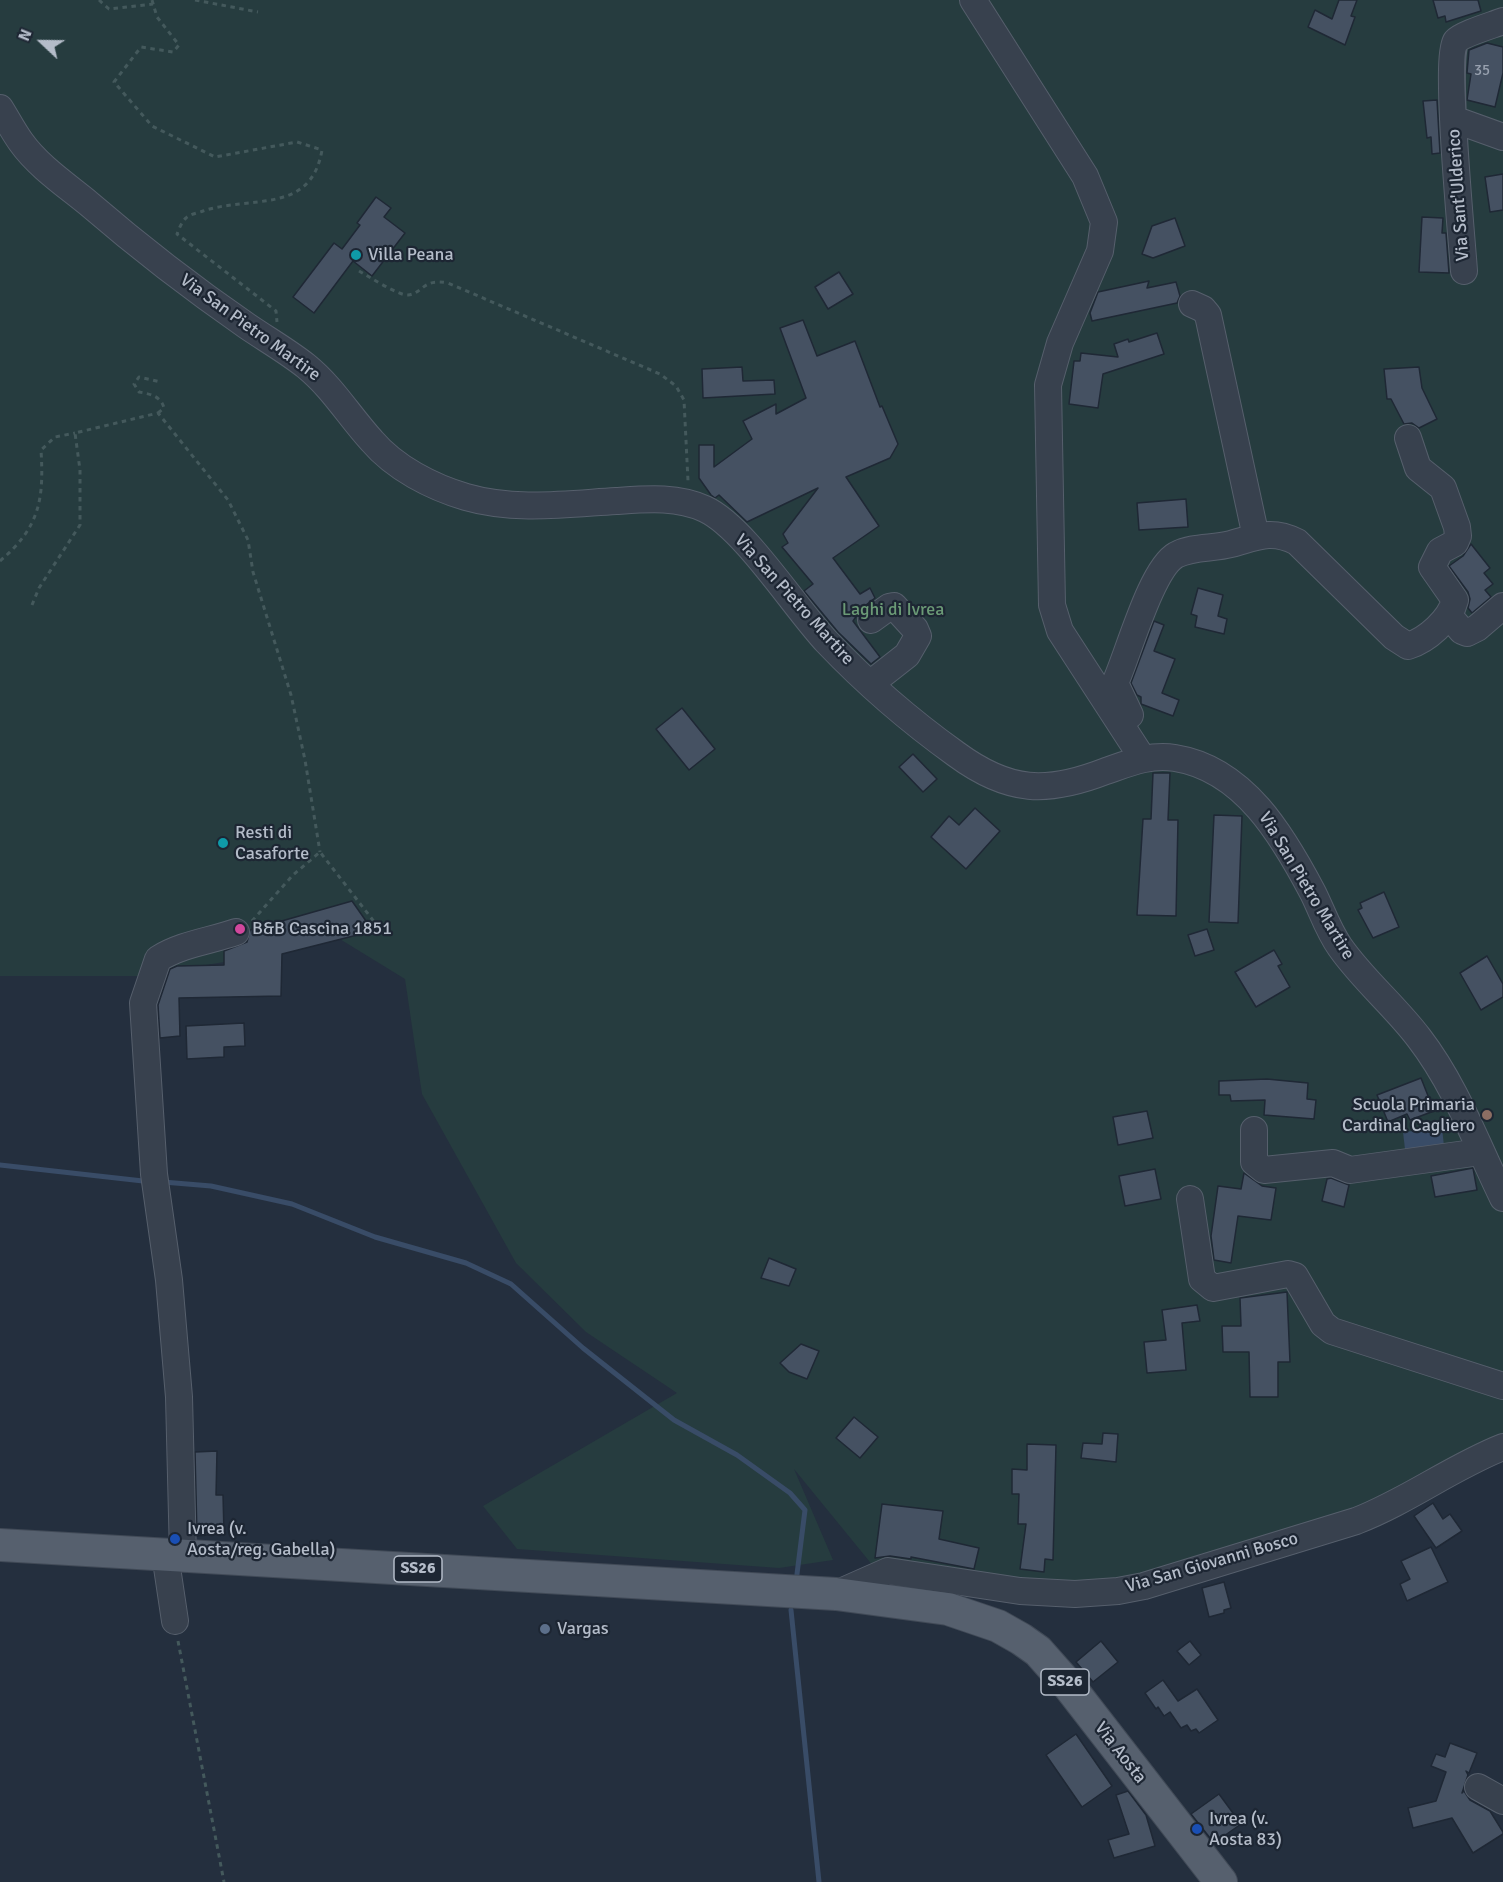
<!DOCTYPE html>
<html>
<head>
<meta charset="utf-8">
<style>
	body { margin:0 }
	#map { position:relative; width:1503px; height:1882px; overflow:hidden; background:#242f3e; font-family:Signika,sans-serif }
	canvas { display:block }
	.north { position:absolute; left:12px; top:12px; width:60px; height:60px; -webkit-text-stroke:4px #1d2633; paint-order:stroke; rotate:292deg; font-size:16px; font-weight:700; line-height:24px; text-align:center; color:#b4bcc9 }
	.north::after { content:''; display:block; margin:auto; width:21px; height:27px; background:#b4bcc9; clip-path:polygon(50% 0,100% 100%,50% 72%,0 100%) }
</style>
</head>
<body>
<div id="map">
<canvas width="1503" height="1882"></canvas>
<div class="north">N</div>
</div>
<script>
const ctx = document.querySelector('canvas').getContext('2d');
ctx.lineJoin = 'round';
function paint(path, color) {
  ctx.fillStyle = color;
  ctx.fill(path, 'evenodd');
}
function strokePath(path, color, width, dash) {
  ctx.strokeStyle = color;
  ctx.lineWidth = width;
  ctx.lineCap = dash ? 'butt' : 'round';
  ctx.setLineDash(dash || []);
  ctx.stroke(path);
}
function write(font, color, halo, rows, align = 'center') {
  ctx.font = font + ' Signika,sans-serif';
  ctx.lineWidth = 4.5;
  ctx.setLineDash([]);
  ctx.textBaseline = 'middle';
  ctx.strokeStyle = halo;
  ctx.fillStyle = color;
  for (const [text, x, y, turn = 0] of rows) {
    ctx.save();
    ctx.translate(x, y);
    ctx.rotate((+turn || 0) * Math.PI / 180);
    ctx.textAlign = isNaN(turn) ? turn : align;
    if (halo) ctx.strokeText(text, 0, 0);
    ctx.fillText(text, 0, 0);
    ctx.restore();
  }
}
paint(new Path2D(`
	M0,0H1503V1458L1133,1596L874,1567L794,1469L833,1560L779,1568L517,1549L483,1506L677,1393L586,1332L516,1263L422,1094L405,979L330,933L248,958L140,976H0Z`), '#263c3f');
paint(new Path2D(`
	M1442,1128L1444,1146L1405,1149L1403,1132Z`), '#394c67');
strokePath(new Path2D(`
	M0,1165L143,1181
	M163,1182L211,1186L292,1204L375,1237L466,1263L511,1284L583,1348L674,1420L737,1455L790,1493L805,1510L796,1582
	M791,1610L819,1882`), '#394c67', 5);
const building = new Path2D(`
	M1339,0H1357L1351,16L1355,17L1345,45L1308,27L1315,10L1332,19Z
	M1433,0H1478L1481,11L1446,22L1445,16L1438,18Z
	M1487,43L1503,47V73L1495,107L1467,100L1471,74L1467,73L1469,50Z
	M1437,100L1440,153L1432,154L1431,137L1427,138L1423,101Z
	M1503,174V210L1490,212L1485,177Z
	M376,197L391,208L384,217L405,233L372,276L353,261L314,313L293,297L334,243L342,249L360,225L357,223Z
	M1422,217L1443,218L1442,233H1446L1449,273L1419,272Z
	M1175,218L1185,246L1153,258L1142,254L1152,226Z
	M839,272L853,294L828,309L815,287Z
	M1149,281L1147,288L1176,282L1180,296L1177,303L1092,321L1090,313L1098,292Z
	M803,320L817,356L855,341L880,407L882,406L898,444L890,458L846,477L879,526L833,558L860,594L870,588L875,598L862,608L853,621L880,657L871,664L838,632L804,591L813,584L782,547L788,543L783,534L818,488L747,522L719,495L715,498L711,495L699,478V445H714V467L752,439L743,421L776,404V414L806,398L780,328Z
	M1157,333L1164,354L1103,374L1098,408L1069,404L1074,361H1080L1081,353L1118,357L1114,344L1128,339L1129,342Z
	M742,367L743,381L774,380L775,394L703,398L702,369Z
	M1419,367L1422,388L1437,419L1419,428L1412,423L1404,424L1391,399H1387L1384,369Z
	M1186,499L1188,527L1139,530L1137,503Z
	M1471,544L1490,568L1484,573L1493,584L1485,590L1491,597L1472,613L1468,608L1470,599L1468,592L1449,566L1463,556Z
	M1198,588L1223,595L1218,616L1227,619L1224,634L1195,627L1197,616L1191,614Z
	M1154,621L1164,625L1154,651L1175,659L1162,693L1179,700L1173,716L1141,704V697L1137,695L1131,683Z
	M682,708L715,749L689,770L656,729Z
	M913,754L937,779L923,792L899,767Z
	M1153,773H1170L1168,820H1178L1176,916L1137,915L1143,819H1151Z
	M975,808L1000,831L966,869L931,837L949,816L959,825Z
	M1214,815L1242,816L1238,923L1209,922Z
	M1384,892L1399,927L1373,938L1358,910L1362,908L1360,903Z
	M352,901L373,931L282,954L281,996L179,998L180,1036L160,1038L158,1005L170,969L177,966L224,965V951L247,942L250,930Z
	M1207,929L1214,950L1195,956L1188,935Z
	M1274,950L1282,964L1278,966L1290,987L1256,1007L1235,972Z
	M1487,956L1503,984V997L1481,1010L1460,973Z
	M244,1023L245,1046L224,1047V1057L187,1059L186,1026Z
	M1421,1078L1434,1111L1410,1120L1407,1114L1388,1122L1377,1095Z
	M1267,1079L1308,1083L1307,1099L1316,1100L1314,1119L1264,1115L1265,1100L1231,1101L1230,1095H1219V1081Z
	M1147,1111L1153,1138L1118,1145L1113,1117Z
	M1473,1168L1477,1190L1435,1197L1431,1176Z
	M1155,1169L1161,1199L1125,1206L1119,1176Z
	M1244,1173L1262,1186L1276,1188L1271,1220L1238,1216L1231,1263L1214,1260L1211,1236L1218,1186L1241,1189Z
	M1331,1178L1349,1185L1344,1207L1322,1201L1327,1179Z
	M769,1258L796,1269L789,1286L761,1278Z
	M1287,1292L1290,1362H1278V1397H1250L1249,1352H1223L1222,1326H1241L1240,1298Z
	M1197,1305L1200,1321L1182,1323L1186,1370L1147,1373L1144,1342L1166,1340L1162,1310Z
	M801,1344L819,1351L807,1379L789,1372L780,1363Z
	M854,1417L878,1437L860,1458L836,1438Z
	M1103,1433L1118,1434L1116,1462L1081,1458L1083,1443L1102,1444Z
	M1027,1444L1056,1445L1053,1560L1045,1559L1044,1572L1020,1569L1026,1524H1018L1019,1494H1012V1469L1027,1470Z
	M217,1451L216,1495H223L224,1533L197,1536L195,1452Z
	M1433,1503L1443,1519L1450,1514L1462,1531L1436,1548L1414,1516Z
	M882,1504L943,1511L939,1539L979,1548L974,1569L911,1557V1559L890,1556L875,1558Z
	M1431,1547L1448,1582L1407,1601L1400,1584L1410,1579L1401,1561Z
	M1224,1582L1231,1608L1224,1610V1613L1209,1617L1202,1588Z
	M1101,1641L1118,1662L1093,1682L1076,1662Z
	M1190,1641L1201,1655L1189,1665L1177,1651Z
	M1163,1680L1178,1701L1197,1689L1218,1720L1199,1733L1196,1729L1191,1731L1187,1725L1181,1728L1170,1712L1164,1716L1158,1707L1156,1709L1145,1693Z
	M1076,1734L1112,1786L1082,1807L1046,1755Z
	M1450,1743L1477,1753L1469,1773L1466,1771L1468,1775L1462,1793L1464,1791L1470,1800L1490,1811L1503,1832V1834L1473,1853L1452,1818L1413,1828L1408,1808L1436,1801L1446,1772L1431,1766L1436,1754L1445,1757Z
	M1128,1791L1146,1815L1155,1846L1114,1858L1108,1840L1129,1834L1116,1795Z
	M1219,1794L1241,1824L1214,1843L1191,1814Z`);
paint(building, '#455162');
strokePath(building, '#1f2835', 1.5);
const minor = new Path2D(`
	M973,0L1085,176L1104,222L1100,251L1060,343L1048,385L1052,605L1060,631L1143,759
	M0,108C7,119 13,131 21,142C38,166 66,185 88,203C139,247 192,288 247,326C266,339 287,351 306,366C333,388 349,416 372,441C395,468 432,487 466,497C514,511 566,504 616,501C646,499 677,496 705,509C744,527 795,608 827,642C866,683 910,721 956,754C1009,793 1047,794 1106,771C1129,763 1150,754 1175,758C1244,769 1283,836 1313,893C1322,911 1328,930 1340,947C1363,980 1395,1006 1419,1038C1456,1086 1477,1145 1503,1198
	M1453,119L1503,137
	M1464,271C1462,240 1444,56 1456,41C1462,34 1493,25 1503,21
	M1192,304L1203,309L1208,315L1256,537
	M1449,616L1462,631L1467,633L1477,628L1503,606
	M870,684L907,655L918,636L915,629L894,606L889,607L871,620
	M1130,715L1115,683C1128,655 1151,569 1176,555C1193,546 1213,549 1231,544C1257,537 1271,529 1297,542L1394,637L1408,646C1427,640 1450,620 1455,600L1432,567L1440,551L1455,543L1458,536L1457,527L1443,488L1418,468L1408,438
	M1254,1130V1162L1264,1170L1333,1163L1350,1170L1480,1152
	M1190,1199L1202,1279L1213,1288L1288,1274L1295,1276L1323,1324L1332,1331L1503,1386
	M165,1554L175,1621
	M183,1556L179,1397L169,1280L154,1174L143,1003L158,959C182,944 210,941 236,932
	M836,1594L888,1571L1020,1591L1075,1594L1118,1591L1144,1586L1356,1521C1408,1501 1452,1467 1503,1447
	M1478,1787L1503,1801`);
const major = new Path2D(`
	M0,1545L836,1594L948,1609L998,1626L1021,1639L1038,1651L1069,1686L1221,1882`);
strokePath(minor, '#565f6c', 28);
strokePath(major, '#414a57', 34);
strokePath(new Path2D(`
	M99,0L109,9L153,4
	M152,0L157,17L179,45L173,52L141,47L114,82L152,126L215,157L297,142L322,150C311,215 251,195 203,211C198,213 190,214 186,218C182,221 179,229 177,234L276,311L277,322
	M195,0L258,12
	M359,271C368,276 399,296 408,295C424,293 422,278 448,283L660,374L676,386L684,400L688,481
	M158,413L164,408C161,396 150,394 139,392L134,384L139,377L161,382
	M0,561C40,527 44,499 41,450L55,437L75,433
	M32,605L39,588L80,525V470L75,433L158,413L228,500L248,540L253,572L291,695L305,760L320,852
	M252,921L293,875L320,852L379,928
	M178,1641L224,1882`), '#44595c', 3, [4.5, 4.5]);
strokePath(minor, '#38414e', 26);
strokePath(major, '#56606e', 32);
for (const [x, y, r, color] of [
	[356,255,6,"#0f9aa8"],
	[223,843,6,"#0f9aa8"],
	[240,929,6,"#d1479c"],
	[1487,1115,6,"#8d6e63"],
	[175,1539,6,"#1a4fb4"],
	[545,1629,6,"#5c6f8a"],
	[1197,1829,6,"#1a4fb4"]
]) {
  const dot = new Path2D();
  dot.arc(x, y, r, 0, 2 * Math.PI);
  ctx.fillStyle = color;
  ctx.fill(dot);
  strokePath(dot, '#1d2633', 2);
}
write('15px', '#98a1af', null, [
	["35",1482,71]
]);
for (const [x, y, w] of [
	[418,1569,48],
	[1065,1682,48]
]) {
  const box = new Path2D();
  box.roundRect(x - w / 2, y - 13, w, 26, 4.5);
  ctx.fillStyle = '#1d2633';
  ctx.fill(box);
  strokePath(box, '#b4bcc9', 1.5);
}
write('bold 16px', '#b4bcc9', null, [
	["SS26",418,1569],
	["SS26",1065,1682]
]);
write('18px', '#b4bcc9', '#1d2633', [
	["Via Sant'Ulderico",1459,195,-94],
	["Via San Pietro Martire",250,328,36],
	["Via San Pietro Martire",794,600,48],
	["Via San Pietro Martire",1306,886,59],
	["Via San Giovanni Bosco",1212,1563,-16],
	["Via Aosta",1120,1753,52]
]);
write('18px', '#b4bcc9', '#1d2633', [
	["Villa Peana",368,255],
	["Resti di",235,833],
	["Casaforte",235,854],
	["B&B Cascina 1851",252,929],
	["Scuola Primaria",1475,1105,"right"],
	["Cardinal Cagliero",1475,1126,"right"],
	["Ivrea (v.",187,1529],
	["Aosta/reg. Gabella)",187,1550],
	["Vargas",557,1629],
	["Ivrea (v.",1209,1819],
	["Aosta 83)",1209,1840]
], 'left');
write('18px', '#6b9a76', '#1d2633', [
	["Laghi di Ivrea",893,610]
]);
</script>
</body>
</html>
